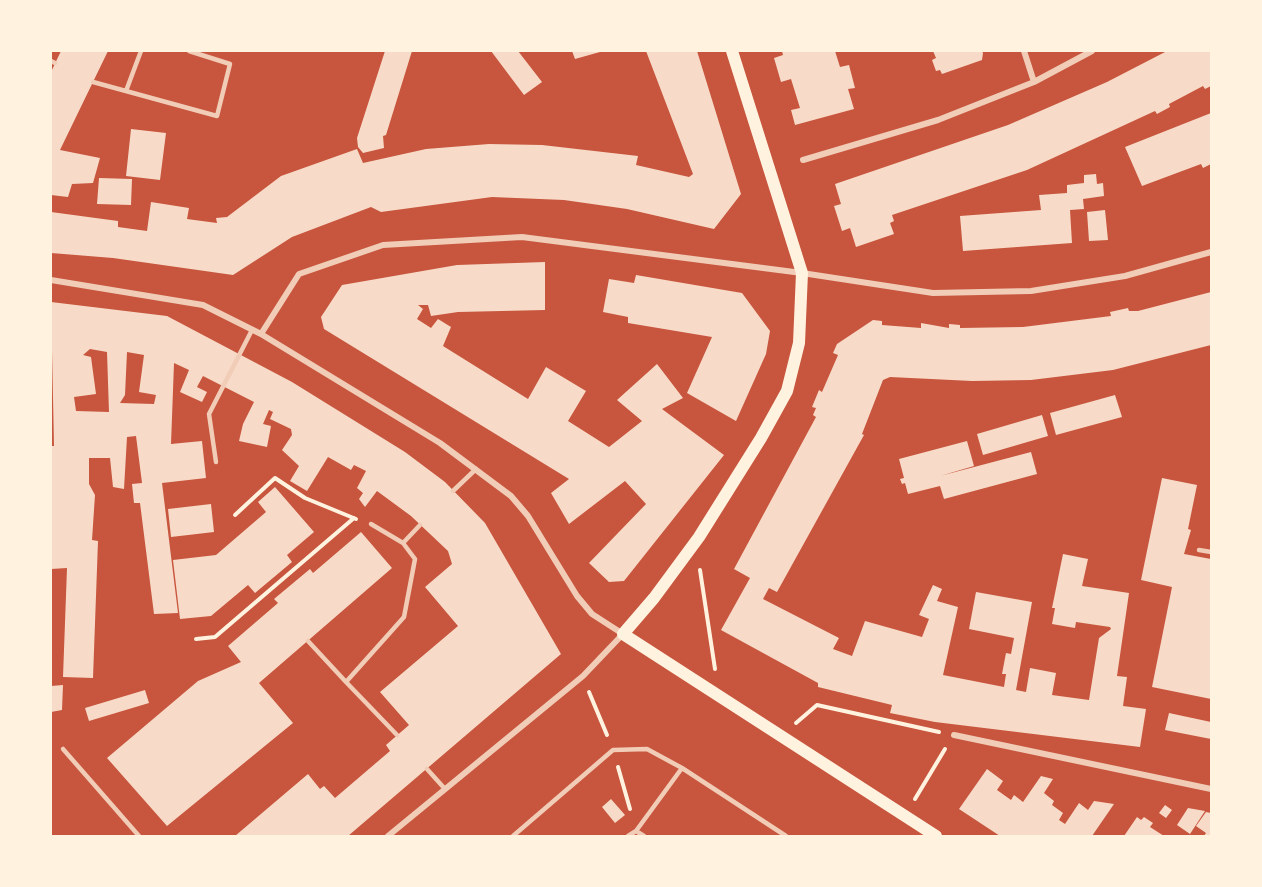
<!DOCTYPE html>
<html>
<head>
<meta charset="utf-8">
<style>
	body { margin:0 }
	#map { position:relative; width:1262px; height:887px; overflow:hidden; background:#c8553d; font-family:Spectral,serif }
	canvas { display:block }
	.frame { position:absolute; inset:0; border:52px solid #fff3e0; pointer-events:none }
</style>
</head>
<body>
<div id="map">
<canvas width="1262" height="887"></canvas>
<div class="frame"></div>
</div>
<script>
const ctx = document.querySelector('canvas').getContext('2d');
ctx.lineJoin = 'round';
function paint(path, color) {
  ctx.fillStyle = color;
  ctx.fill(path, 'evenodd');
}
function strokePath(path, color, width, dash) {
  ctx.strokeStyle = color;
  ctx.lineWidth = width;
  ctx.lineCap = dash ? 'butt' : 'round';
  ctx.setLineDash(dash || []);
  ctx.stroke(path);
}
paint(new Path2D(`
	M61,51H108L60,150L100,158L93,183L72,184L68,197L51,195V72Z
	M385,51H412L386,135L383,136L384,148L363,153L358,147L357,138Z
	M491,51H518L542,82L524,95Z
	M572,51H600V52L575,59Z
	M646,51H697L741,194L714,229L627,209L564,200L492,197L381,212L371,207L292,237L233,275L113,258L51,253V212L118,221V227L147,231L151,202L189,208L187,219L217,223L216,218L227,217L281,176L357,149L363,163L426,149L489,144L542,145L638,156L636,165L689,177L693,174Z
	M782,51H835L840,67L849,65L855,88L848,89L854,109L795,125L791,110L800,108L791,79L781,82L774,58L783,55Z
	M933,51H982L983,53L982,60L942,74L940,70L936,71L932,60L936,58Z
	M1167,51H1211V86L1205,89L1203,86L1169,104L1170,107L1157,114L1155,111L1027,170L892,215L894,221L890,223L894,234L856,247L850,228L842,231L834,206L841,204L835,184L1008,125L1107,82Z
	M1211,113V164L1203,168L1201,164L1142,186L1125,147Z
	M131,129L166,133L160,180L126,176Z
	M1096,174L1097,184L1103,183L1104,196L1083,199L1084,209L1070,210L1072,243L963,251L960,216L1041,210L1039,195L1067,193V185L1084,183V175Z
	M99,178L132,179L131,205L97,204Z
	M1105,210L1108,240L1089,241L1087,212Z
	M545,262V310L458,312L431,316L428,305H418L423,309L417,319L431,328L438,319L451,327L443,346L528,399L546,367L586,391L568,421L609,447L642,421L617,400L657,364L683,398L662,409L724,455L624,581L609,582L589,563L646,504L625,481L569,524L551,493L569,479L324,329L321,317L342,285L457,265Z
	M636,275L742,293L770,331L766,354L736,421L687,393L712,337L628,323V317L603,312L609,279L634,283Z
	M1211,292V345L1113,370L1031,380L972,381L890,377L883,380L862,434L864,435L777,592L769,588L763,599L839,638L833,649L852,656L865,621L922,637L929,619L919,615L933,585L942,589L937,601L958,607L943,675L1004,687L1006,674H1002L1006,653L1011,654L1014,638L969,629L976,592L1032,602L1016,690L1026,692L1030,668L1056,673L1052,695L1089,700L1099,638L1111,629L1110,627L1076,622L1075,628L1052,624L1055,608H1052L1063,554L1088,559L1082,586L1129,593L1117,676L1127,677L1123,706L1146,709L1140,747L935,722L890,713L892,705L818,687V683L721,630L750,578L734,569L816,417L813,415L816,408L812,407L819,390L822,392L838,355L833,353L837,344L873,320L882,321V325L921,328V323L949,328V324L960,325V328L1023,327L1111,316L1110,312L1128,308L1129,311H1138Z
	M51,302L167,316L292,382L405,452L445,482L485,523L561,654L348,836H235L308,774L320,789L324,786L335,798L390,751L386,745L409,725L380,692L458,626L425,587L452,564L448,551L411,516L377,491L365,507L359,499L363,493L357,488L366,471L354,465L351,470L328,457L307,491L290,481L299,466L282,450L292,435L291,429L270,419L273,412L269,410L263,424L271,426L267,447L239,441L243,424L254,402L203,376L197,387L207,392L202,402L180,392L189,370L174,363L171,444L202,441L206,478L162,483L178,613L154,614L140,503H134L132,484L142,483L136,436L127,437L124,489L113,487L110,458H89V484L95,495L92,540L98,541L93,678L63,677L67,568L51,569V446H54ZM90,349L107,352L109,412L76,411L74,397L96,394L91,357L83,355ZM127,352L144,355L139,392L156,395L154,404L120,403L125,395Z
	M1115,395L1122,417L1056,435L1050,413Z
	M1042,415L1048,436L983,455L977,434Z
	M967,441L974,466L940,476L1031,452L1037,474L944,499L940,486L908,494L905,483L902,484L900,479L904,478L899,459Z
	M1162,478L1197,485L1188,529L1191,530L1184,554L1211,559V699L1152,687L1172,587L1141,580Z
	M275,487L314,532L287,555L292,562L255,593L248,585L211,616L180,619L173,560L216,555L266,512L258,502Z
	M211,504L214,532L171,537L168,509Z
	M361,532L392,568L259,683L293,723L167,826L107,758L198,681L241,662L228,646L278,603L274,599L310,569L313,573Z
	M63,685L62,710L51,712V686Z
	M145,690L149,703L89,721L85,708Z
	M1169,713L1211,722V739L1165,730Z
	M987,769L1003,781L997,790L1011,800L1014,795L1023,802L1041,776L1053,779L1044,793L1054,801L1052,805L1063,813L1059,820L1065,824L1079,803L1088,810L1094,801L1114,804L1092,836H1000L959,809Z
	M611,799L625,815L615,823L602,807Z
	M1165,805L1172,810L1166,818L1159,813Z
	M1188,808L1205,811L1190,834L1177,825Z
	M1206,812L1211,813V836H1204L1206,833L1196,826Z
	M1137,817L1141,820L1144,817L1153,823L1150,827L1164,836H1124Z`), '#f7dbc8');
strokePath(new Path2D(`
	M235,515L275,478L305,498L356,519
	M700,570L715,669
	M196,639L215,637L354,518
	M589,692L607,735
	M796,723L817,705L939,732
	M618,767L630,809
	M915,799L945,749`), '#fff3e0', 4);
strokePath(new Path2D(`
	M51,61L55,63
	M93,82L217,116L230,64L189,51
	M126,91L141,51
	M216,462L209,414L252,330
	M453,491L476,469
	M371,524L403,543L415,559L404,617L346,682L397,735
	M403,543L420,525
	M1199,550L1211,552
	M308,641L346,682
	M63,749L139,836
	M427,769L445,789
	M636,831L644,836
	M513,836L613,750L647,749L682,768L786,836
	M628,836L636,831L682,768`), '#f1ccb7', 4.5);
strokePath(new Path2D(`
	M1024,51L1034,82
	M803,160L938,120L1034,82L1092,51
	M51,280L203,305L261,334L440,443L511,496L528,516L577,596L592,614L623,634L583,676L388,836
	M261,334L299,274L383,245L522,237L802,273L933,293L1031,291L1125,276L1211,252
	M954,735L1211,789`), '#f1ccb7', 6);
strokePath(new Path2D(`
	M732,51L802,273L799,343L787,391L761,438L699,537L654,598L623,634L936,836`), '#fff3e0', 12);
</script>
</body>
</html>
